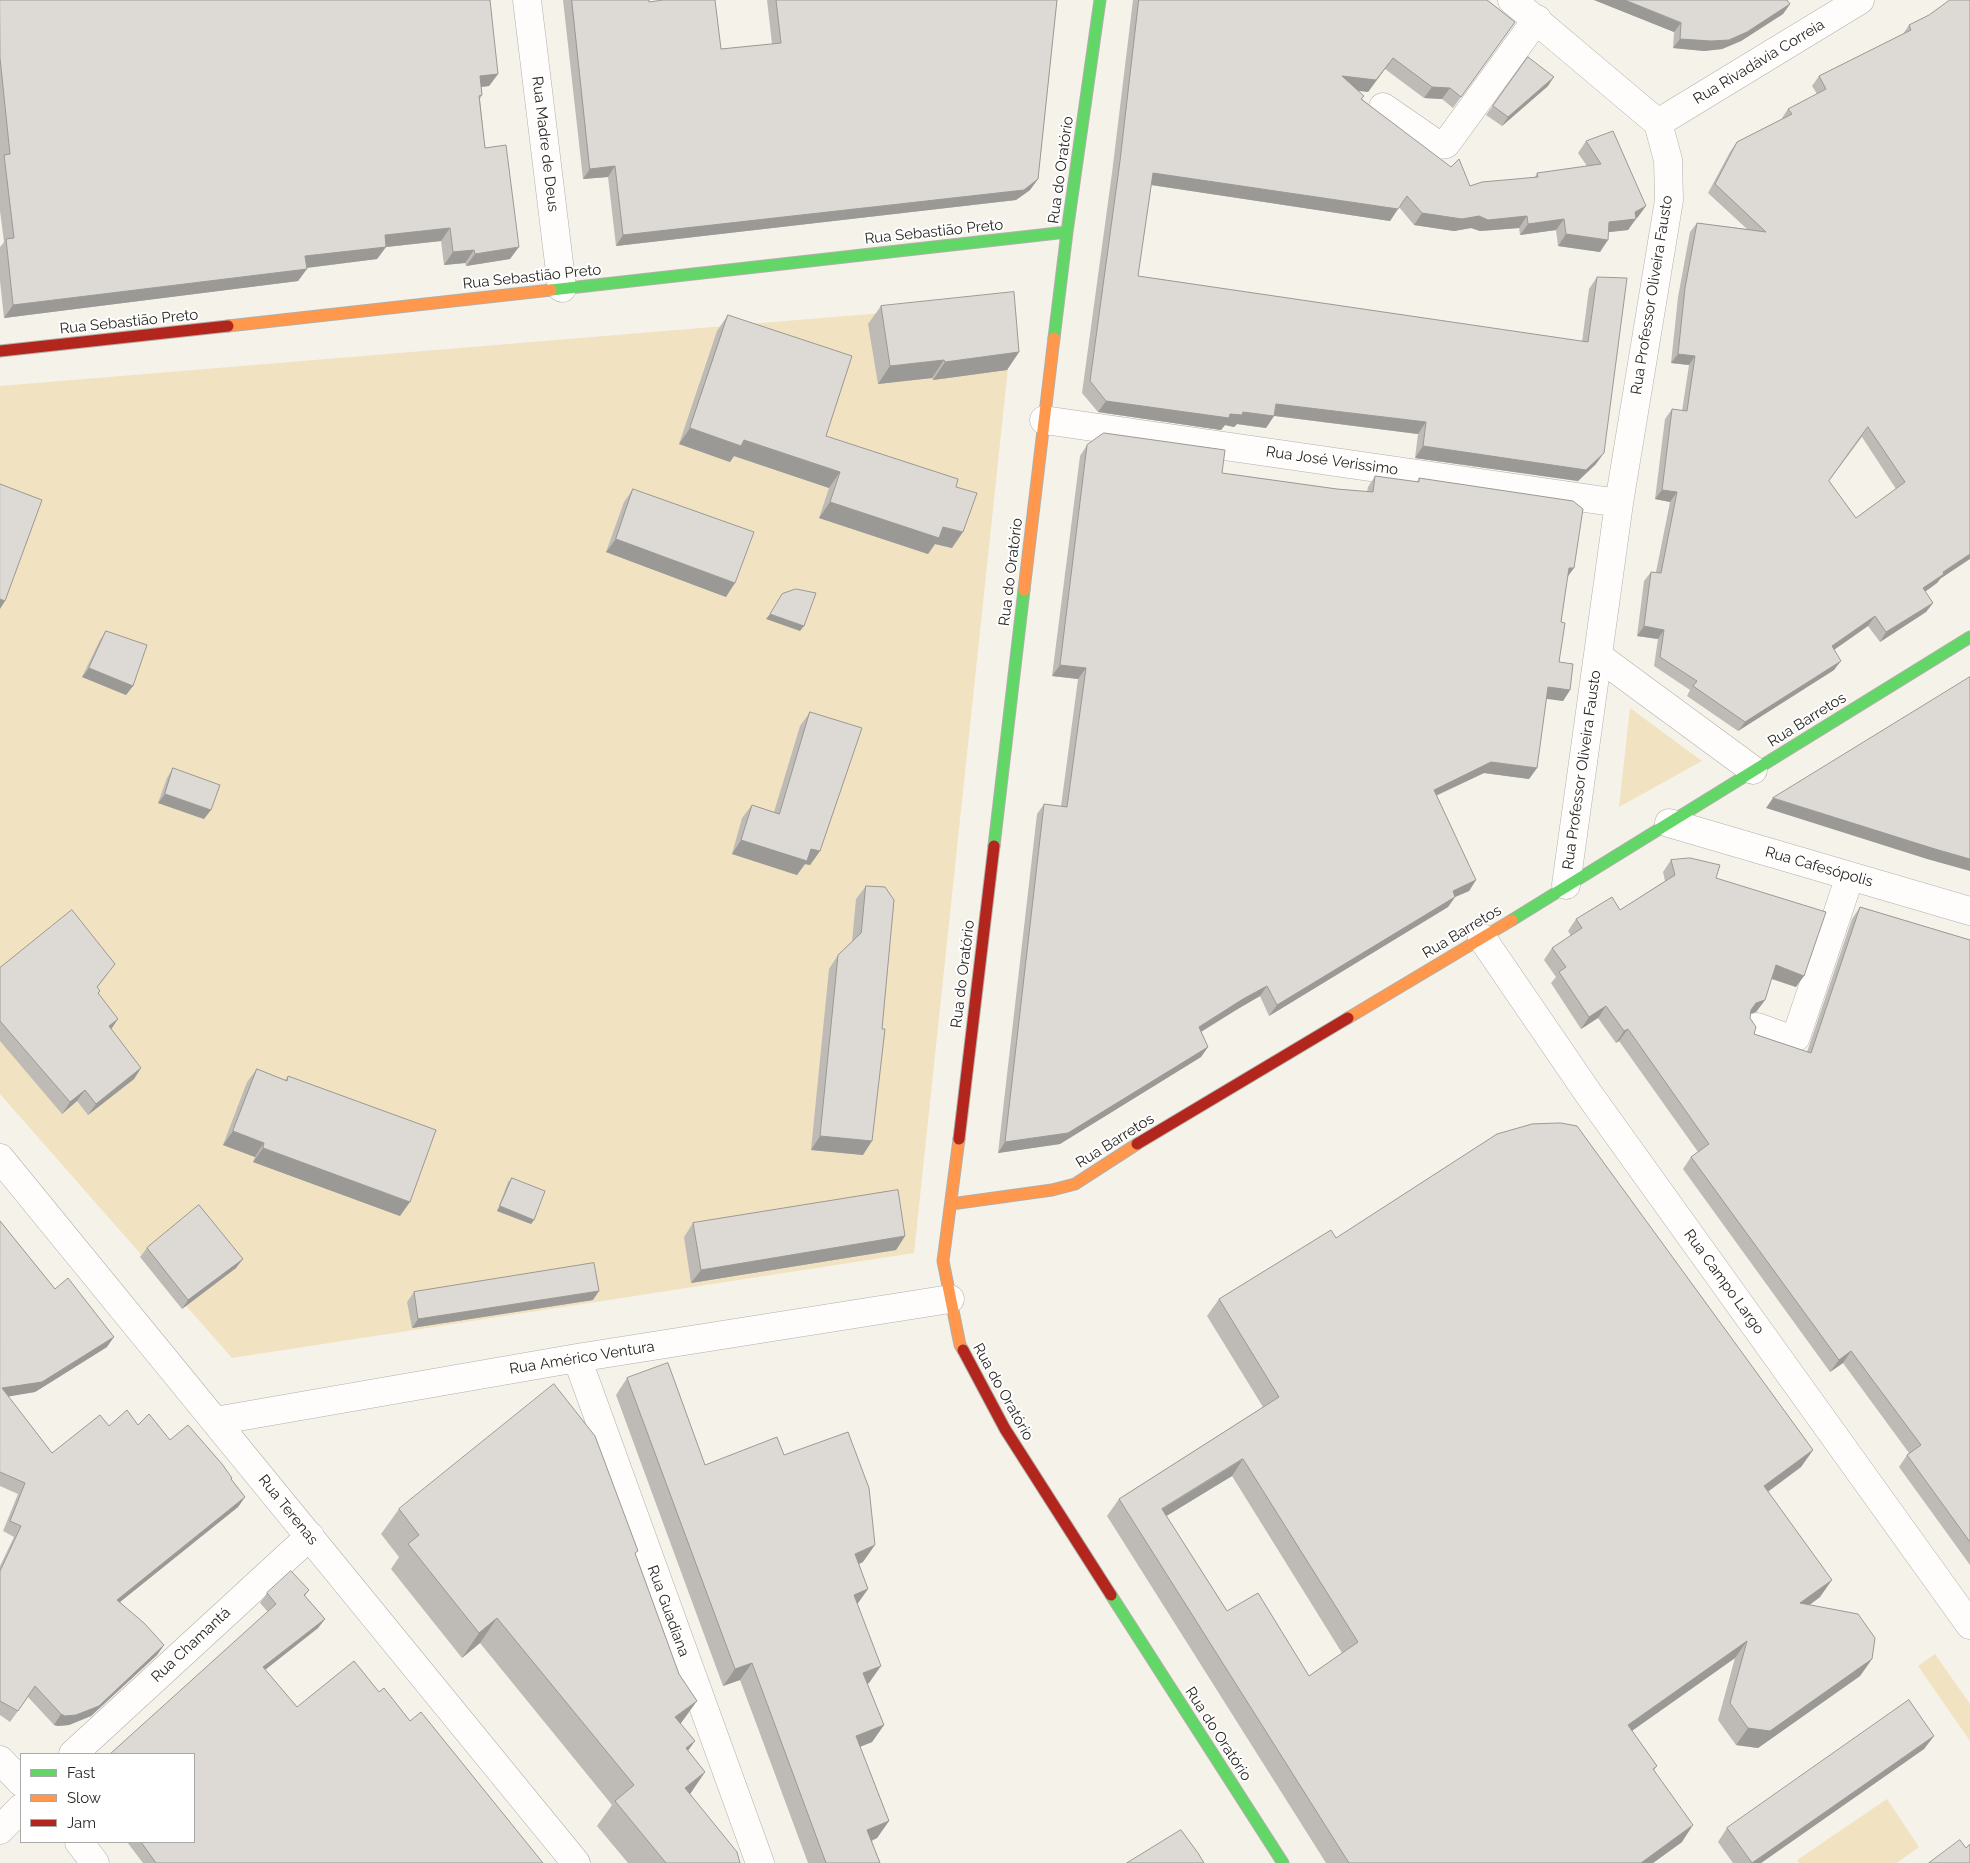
<!DOCTYPE html>
<html>
<head>
<meta charset="utf-8">
<style>
	body { margin:0 }
	#map { position:relative; width:1970px; height:1863px; overflow:hidden; background:#f5f2ea; font-family:Raleway,sans-serif }
	canvas { display:block }
	.legend { position:absolute; left:20px; top:1753px; width:175px; height:90px; box-sizing:border-box; background:#fff; border:1px solid #a9a9a7; margin:0; padding:6px 9px; list-style:none; font-size:15px; color:#292722 }
	.legend li { display:flex; align-items:center; gap:10px; height:25px }
	.legend b { width:25px; border:1px solid #a9a9a7 }
</style>
</head>
<body>
<div id="map">
<canvas width="1970" height="1863"></canvas>
<ul class="legend">
<li><b style="height:6px;background:#63d668"></b>Fast</li>
<li><b style="height:6px;background:#ff974d"></b>Slow</li>
<li><b style="height:6px;background:#b3261e"></b>Jam</li>
</ul>
</div>
<script>
const ctx = document.querySelector('canvas').getContext('2d');
ctx.lineJoin = 'round';
function paint(path, color) {
  ctx.fillStyle = color;
  ctx.fill(path, 'evenodd');
}
function strokePath(path, color, width, dash) {
  ctx.strokeStyle = color;
  ctx.lineWidth = width;
  ctx.lineCap = dash ? 'butt' : 'round';
  ctx.setLineDash(dash || []);
  ctx.stroke(path);
}
function write(font, color, halo, rows, align = 'center') {
  ctx.font = font + ' Raleway,sans-serif';
  ctx.lineWidth = 4;
  ctx.setLineDash([]);
  ctx.textBaseline = 'middle';
  ctx.strokeStyle = halo;
  ctx.fillStyle = color;
  for (const [text, x, y, turn = 0] of rows) {
    ctx.save();
    ctx.translate(x, y);
    ctx.rotate((+turn || 0) * Math.PI / 180);
    ctx.textAlign = isNaN(turn) ? turn : align;
    if (halo) ctx.strokeText(text, 0, 0);
    ctx.fillText(text, 0, 0);
    ctx.restore();
  }
}
paint(new Path2D(`
	M1015,302L914,1253L232,1358L0,1094V386Z
	M1630,708L1702,761L1619,807Z
	M1935,1654L1970,1704V1741L1918,1666Z
	M1887,1799L1919,1847L1897,1863H1799L1797,1860Z`), '#f1e3c2');
const street = new Path2D(`
	M527,0L562,288
	M1512,0L1658,123L1668,160L1669,200L1619,503L1566,885
	M1383,107L1438,145L1446,144L1537,19
	M1658,123L1860,0
	M1044,420L1619,503
	M1598,656L1753,770
	M1669,823L1970,911
	M1482,938L1588,1093L1970,1625
	M1757,1027L1790,1039L1796,1037L1850,876
	M0,1158L576,1863
	M577,1358L760,1863
	M215,1421L577,1358L950,1299
	M73,1754L310,1536
	M0,1760L21,1782
	M0,1830L21,1808
	M79,1842L95,1863`);
const fast = new Path2D(`
	M551,290L1067,232
	M1054,338L1067,232L1100,0
	M994,846L1024,590
	M1512,920L1970,637
	M1111,1595L1283,1863`);
const slow = new Path2D(`
	M228,326L551,290
	M1024,590L1054,338
	M1348,1018L1512,920
	M959,1139L943,1261L960,1345L963,1350
	M951,1204L1052,1190L1075,1184L1137,1144`);
const jam = new Path2D(`
	M0,351L228,326
	M959,1139L994,846
	M1137,1144L1348,1018
	M963,1350L1005,1429L1111,1595`);
strokePath(street, '#b1afa9', 29);
strokePath(fast, '#b1afa9', 13);
strokePath(slow, '#b1afa9', 13);
strokePath(jam, '#b1afa9', 13);
strokePath(street, '#fefdfc', 28);
strokePath(fast, '#63d668', 11);
strokePath(slow, '#ff974d', 11);
strokePath(jam, '#b3261e', 11);
paint(new Path2D(`
	M0,0L498,74L489,86L481,87L482,95L480,99L485,148L510,259L466,266L465,263L444,265L441,241L386,247L377,259L307,268L298,281L4,318L0,281V247L4,242L0,211Z
	M563,0H649V2L721,49L772,44L767,0H1057L1038,179L1030,190L1016,200L616,246L608,177L583,179Z
	M1133,0H1487L1515,22L1453,108L1442,99L1424,98L1385,69L1368,92L1358,90L1362,99L1470,186L1535,177L1537,173L1587,166L1578,153L1586,141L1638,217L1636,218L1628,230L1608,232L1600,252L1558,246L1556,230L1520,235L1519,228L1480,231L1471,228L1454,231L1414,225L1399,207L1390,221L1151,185L1138,276L1582,342L1589,289L1597,277L1596,464L1578,481L1415,458L1418,434L1274,416L1266,428L1237,424L1234,427L1225,425L1221,430L1098,412L1082,393L1112,173Z
	M1594,0L1790,4L1783,14L1741,41L1722,49L1704,51L1673,48L1674,32Z
	M1929,15L1940,579L1937,583L1925,592L1933,603L1926,612L1880,642L1868,626L1834,650V670L1738,731L1687,696L1690,690L1654,666L1658,639L1637,636L1644,581L1651,572H1656L1670,502L1655,499L1665,419L1672,409L1682,411L1689,365L1671,363L1678,297L1690,232L1697,223L1747,229L1708,193L1730,152L1737,142L1782,119V118L1788,109L1817,94L1812,86L1819,76L1903,34L1909,25ZM1862,437L1896,489L1856,518L1829,481Z
	M1528,57L1548,86L1502,126L1486,115Z
	M881,306L1019,352L1007,370L933,380L932,378L878,384L868,324Z
	M728,315L826,436L956,487L952,548L935,544L928,554L819,518L829,488L734,456L730,462L679,444L717,331Z
	M1087,445L1222,473L1337,489L1367,492L1368,487L1375,476L1417,482L1419,478L1567,578L1561,622L1559,662L1570,690L1563,701L1546,698L1537,768L1529,779L1484,773L1436,796L1476,880L1469,891L1455,897L1448,907L1269,1016L1260,996L1236,1010L1201,1032L1208,1047L1201,1057L1060,1144L998,1153L1037,814L1044,804L1061,806L1078,679L1052,676L1080,456Z
	M633,489L726,597L606,552L624,502Z
	M106,631L133,686L126,695L82,677L100,640Z
	M810,712L820,851L810,865L805,864L797,875L732,854L742,818L752,805L774,812L800,726Z
	M173,768L204,819L158,803L167,778Z
	M1671,860L1716,878L1796,987L1771,979L1765,1000L1756,1012L1750,1014V1018L1754,1034L1807,1052L1852,919L1860,907L1970,940V1565L1899,1467L1907,1455L1909,1453L1843,1363L1830,1372L1683,1169L1691,1157L1698,1152L1619,1041L1616,1043L1598,1018L1581,1029L1551,983L1556,977L1544,960L1552,948L1571,936L1568,931L1576,919L1620,910L1665,881L1663,872Z
	M866,886L882,1029L863,1155L811,1150L829,969L838,955L852,942L856,899Z
	M0,968L107,975L97,988L100,991L98,994L111,1029L141,1068L134,1079L88,1115L77,1101L62,1114L0,1041Z
	M257,1069L285,1080L288,1076L400,1216L253,1162L255,1157L223,1145L247,1082Z
	M512,1178L534,1220L531,1224L497,1211L508,1182Z
	M0,1221L55,1289L107,1347L35,1392L8,1396L52,1453L109,1426L138,1425L170,1440L231,1479L245,1497L238,1507L120,1602L164,1645L157,1655L91,1716L69,1725L58,1726L54,1725L28,1697L10,1722L0,1715V1566L14,1537L3,1531L18,1494L0,1486Z
	M693,1223L905,1236L896,1250L691,1283L684,1237Z
	M1336,1238L1813,1450L1801,1467L1768,1492L1820,1597L1810,1605L1872,1659L1860,1676L1758,1748L1736,1745L1718,1720L1735,1658L1632,1731L1657,1766L1654,1770L1682,1842L1653,1863H1326L1107,1516L1119,1499L1263,1407L1207,1316L1219,1299ZM1232,1476L1342,1653L1309,1676L1227,1611L1166,1516Z
	M147,1248L236,1268L182,1309L140,1257Z
	M414,1292L593,1300L412,1328L407,1302Z
	M627,1378L705,1465L784,1455L863,1562L859,1564L868,1589L857,1604L869,1683L867,1684L884,1725L872,1742L860,1747L889,1821L877,1838L872,1841L880,1863H808L740,1680L723,1686L616,1395Z
	M399,1509L635,1555L688,1751L705,1772L690,1794L740,1863H628L597,1826L612,1805L480,1643L462,1658L391,1569L399,1557L381,1534Z
	M309,1590L305,1596L325,1619L318,1628L265,1670L297,1707L379,1692L410,1721L543,1863H143L127,1842H194L268,1612L260,1603L267,1593Z
	M1934,1736L1924,1749L1761,1863H1733L1718,1842L1727,1828Z`), '#bebbb7');
paint(new Path2D(`
	M1594,0H1625L1681,23L1674,32Z
	M1790,4L1783,14L1741,41L1722,49L1704,51L1673,48L1680,39Z
	M1393,58L1368,92L1334,88L1342,76Z
	M498,74L489,86L471,88L480,76Z
	M1554,77L1548,86L1502,126L1508,117Z
	M1432,87L1450,88L1442,99L1424,98Z
	M615,166L608,177L583,179L590,169Z
	M1153,173L1398,209L1390,221L1145,184Z
	M1038,179L1030,190L1016,200L616,246L623,235Z
	M1646,206L1638,217L1635,219H1636L1628,230L1601,233L1609,222L1635,212Z
	M1422,213L1479,216H1527L1519,228L1480,231L1471,228L1454,231L1414,225Z
	M1564,219L1556,230L1520,235L1528,224Z
	M450,228L441,241L386,247L377,259L297,269L305,256L385,235Z
	M1566,234L1608,240L1600,252L1558,246Z
	M519,247L510,259L466,266L475,254Z
	M474,250L465,263L444,265L453,252Z
	M307,269L298,281L4,318L13,305Z
	M1019,352L1007,370L933,380L945,362Z
	M1678,354L1695,356L1689,365L1671,363Z
	M944,360L932,378L878,384L890,366Z
	M1106,401L1230,414L1243,412L1274,416L1266,428L1237,424L1234,427L1225,425L1221,430L1098,412Z
	M1276,404L1426,422L1418,434L1268,415Z
	M690,428L744,440L840,472L829,488L734,456L730,462L679,444Z
	M1423,446L1604,453L1596,464L1578,481L1415,458Z
	M1662,490L1677,492L1670,502L1655,499Z
	M830,502L943,527L963,532L952,548L935,544L928,554L819,518Z
	M616,539L735,583L726,597L606,552Z
	M1970,554V559L1940,579L1937,583L1916,598L1923,588L1943,572Z
	M1569,568H1574L1566,579Z
	M0,599L5,601L0,609Z
	M1933,603L1926,612L1880,642L1886,632Z
	M770,614L804,626L800,631L766,619Z
	M1875,616L1868,626L1825,656L1832,646Z
	M1644,626L1664,630L1658,639L1637,636Z
	M1841,661L1834,670L1738,731L1745,722Z
	M1060,665L1086,668L1078,679L1052,676Z
	M89,668L133,686L126,695L82,677Z
	M1548,687L1570,690L1563,701L1540,698Z
	M1491,762L1537,768L1529,779L1484,773L1426,800L1434,790Z
	M165,794L211,810L204,819L158,803Z
	M1773,798L1970,859V871L1927,859L1766,808Z
	M741,840L811,849L820,851L810,865L805,864L797,875L732,854Z
	M1476,880L1469,891L1455,897L1448,907L1269,1016L1277,1005L1453,891Z
	M1776,965L1804,976L1796,987L1767,977Z
	M1267,986L1260,996L1236,1010L1191,1038L1199,1027L1243,999Z
	M1765,1000L1756,1012L1747,1015L1756,1003Z
	M1606,1006L1598,1018L1581,1029L1589,1017Z
	M118,1019L110,1031L109,1026Z
	M1628,1029L1619,1041L1616,1043L1624,1031Z
	M1208,1047L1201,1057L1060,1144L998,1153L1005,1142Z
	M141,1068L134,1079L88,1115L96,1104Z
	M85,1090L77,1101L62,1114L70,1102Z
	M233,1131L264,1143L255,1157L223,1145Z
	M820,1136L872,1141L863,1155L811,1150Z
	M263,1148L410,1202L400,1216L253,1162Z
	M500,1206L534,1220L531,1224L497,1211Z
	M905,1236L896,1250L691,1283L701,1270Z
	M243,1259L236,1268L182,1309L188,1300Z
	M599,1291L593,1300L412,1328L418,1319Z
	M114,1337L107,1347L35,1392L0,1398L2,1388Z
	M1851,1351L1843,1363L1830,1372L1839,1360Z
	M1813,1450L1801,1467L1752,1503L1764,1486Z
	M1243,1459L1232,1476L1150,1526L1162,1509Z
	M245,1497L238,1507L110,1610L117,1600Z
	M875,1545L863,1562L843,1571L855,1554Z
	M1832,1580L1820,1597L1788,1620L1800,1603Z
	M868,1589L856,1606L854,1595Z
	M497,1618L480,1643L462,1658L479,1633Z
	M325,1619L318,1628L256,1677L263,1667Z
	M1747,1641L1735,1658L1616,1742L1628,1725Z
	M164,1645L157,1655L91,1716L69,1725L58,1726L54,1725L61,1714Z
	M1872,1659L1860,1676L1758,1748L1736,1745L1748,1728Z
	M752,1663L740,1680L723,1686L735,1669Z
	M881,1666L869,1683L851,1690L863,1673Z
	M697,1701L679,1726L675,1717Z
	M884,1725L872,1742L844,1753L856,1736Z
	M1934,1736L1924,1749L1761,1863H1752Z
	M695,1741L677,1766L686,1748Z
	M705,1772L688,1797L685,1788Z
	M889,1821L877,1838L855,1847L867,1830Z
	M1693,1825L1682,1842L1653,1863H1641Z`), '#9b9995');
const building = new Path2D(`
	M0,0H490L498,74L480,76L482,95L479,96L485,148L506,145L519,247L475,254L474,250L453,252L450,228L385,235L386,247L305,256L307,269L13,305L6,239L14,238L4,155L10,154L0,58Z
	M572,0H649V2L663,0H715L721,49L781,43L776,0H1057L1038,179L1024,190L623,235L615,166L590,169Z
	M1139,0H1487L1515,22L1461,97L1450,88L1432,87L1393,58L1376,80L1342,76L1364,96L1361,99L1451,167L1459,159L1470,186L1482,182L1538,177L1537,173L1601,164L1586,141L1613,131L1646,206L1635,212L1636,219L1609,222L1608,240L1566,234L1564,219L1528,224L1527,216L1488,220L1479,216L1462,219L1422,213L1407,196L1398,209L1153,173L1138,276L1588,342L1597,277L1627,278L1604,453L1586,470L1423,446L1426,422L1276,404L1274,416L1243,412L1242,415L1230,414L1229,418L1106,401L1090,381L1120,161Z
	M1625,0H1787L1790,4L1747,32L1729,40L1711,41L1680,39L1681,23Z
	M1950,0H1970V554L1943,572L1944,574L1923,588L1933,603L1886,632L1875,616L1832,646L1841,661L1745,722L1693,686L1697,681L1660,657L1664,630L1644,626L1651,572L1661,573L1677,492L1662,490L1672,409L1687,411L1695,356L1678,354L1685,288L1697,223L1766,232L1715,184L1737,142L1792,114L1788,109L1826,89L1819,76L1911,30L1909,25L1929,15ZM1868,427L1905,482L1856,518L1829,481Z
	M1528,57L1554,77L1508,117L1493,106Z
	M1014,292L1019,352L945,362L944,360L890,366L881,306Z
	M728,315L852,356L826,436L958,479L956,487L977,493L963,532L943,527L939,538L830,502L840,472L744,440L741,446L690,428Z
	M1104,433L1225,450L1222,473L1337,489L1373,492L1375,476L1419,482V478L1573,501L1583,509L1574,568H1569L1561,622L1565,623L1559,662L1573,664L1570,690L1548,687L1537,768L1491,762L1434,790L1476,880L1453,891L1455,897L1277,1005L1267,986L1243,999L1199,1027L1208,1047L1068,1133L1005,1142L1044,804L1067,807L1086,668L1060,665L1087,445Z
	M0,484L42,500L5,601L0,599Z
	M633,489L754,532L735,583L616,539Z
	M796,589L816,593L804,626L770,614L782,594Z
	M106,631L147,645L133,686L89,668Z
	M1970,677V859L1935,849L1773,798Z
	M810,712L862,728L820,851L811,849L807,861L741,840L752,805L779,814Z
	M173,768L220,785L211,810L165,794Z
	M1690,858L1720,865L1716,878L1826,912L1804,976L1776,965L1765,1000L1756,1003L1751,1010L1750,1018L1756,1027L1754,1034L1811,1053L1860,907L1970,940V1542L1907,1455L1921,1445L1851,1351L1839,1360L1691,1157L1709,1144L1628,1029L1624,1031L1606,1006L1589,1017L1559,972L1566,967L1552,948L1582,928L1576,919L1612,897L1620,910L1675,875L1671,860Z
	M866,886L885,887L894,900L882,1029H885L872,1141L820,1136L838,955L861,933Z
	M72,910L115,964L97,987L100,991L98,993L118,1019L109,1026L141,1068L96,1104L85,1090L70,1102L0,1021V968Z
	M257,1069L287,1081L288,1076L436,1130L410,1202L263,1148L264,1143L233,1131Z
	M1561,1123L1577,1126L1813,1450L1764,1486L1832,1580L1800,1603L1858,1614L1875,1638L1872,1659L1770,1731L1748,1728L1730,1703L1747,1641L1628,1725L1657,1766L1653,1769L1693,1825L1641,1863H1349L1119,1499L1279,1397L1219,1299L1331,1230L1336,1238L1497,1134L1532,1124ZM1243,1459L1358,1642L1309,1676L1258,1593L1227,1611L1162,1509Z
	M512,1178L545,1191L534,1220L500,1206Z
	M898,1190L905,1236L701,1270L693,1223Z
	M199,1205L243,1259L188,1300L147,1248Z
	M0,1221L55,1289L68,1278L114,1337L42,1382L2,1388L52,1453L100,1415L109,1426L127,1410L138,1425L149,1414L170,1440L188,1425L222,1464L232,1478L231,1479L245,1497L117,1600L144,1623L164,1645L99,1706L76,1715L65,1716L61,1714L35,1686L18,1711L0,1701V1571L21,1526L10,1521L25,1483L0,1472Z
	M594,1263L599,1291L418,1319L414,1292Z
	M668,1363L705,1465L777,1437L784,1455L848,1432L869,1488L875,1545L855,1554L868,1589L854,1595L881,1666L863,1673L884,1725L856,1736L889,1821L867,1830L880,1863H826L752,1663L735,1669L627,1378Z
	M554,1384L595,1436L638,1551L635,1553L679,1674L697,1701L675,1717L695,1741L686,1748L705,1772L685,1788L737,1852L740,1863H666L615,1801L634,1785L497,1618L479,1633L408,1544L419,1535L399,1509Z
	M291,1571L309,1590L304,1595L325,1619L263,1667L297,1707L354,1661L379,1692L384,1688L410,1721L421,1712L543,1863H156L141,1842H194V1754H110L276,1604L267,1593Z
	M1909,1700L1934,1736L1752,1863L1727,1828Z
	M1181,1830L1198,1853L1204,1863H1127Z
	M1960,1840L1966,1848L1970,1844V1863H1929Z`);
paint(building, '#dddad5');
strokePath(building, '#9b9995', 1);
write('15px', '#292722', '#fff', [
	["Rua Rivadávia Correia",1759,62,-31],
	["Rua Madre de Deus",545,144,83],
	["Rua do Oratório",1061,170,-82],
	["Rua Sebastião Preto",934,232,-6],
	["Rua Sebastião Preto",532,277,-6],
	["Rua Professor Oliveira Fausto",1652,295,-81],
	["Rua Sebastião Preto",129,322,-6],
	["Rua José Verissimo",1332,461,8],
	["Rua do Oratório",1011,572,-83],
	["Rua Barretos",1807,720,-32],
	["Rua Professor Oliveira Fausto",1582,770,-82],
	["Rua Cafesópolis",1819,867,16],
	["Rua Barretos",1462,932,-31],
	["Rua do Oratório",963,974,-83],
	["Rua Barretos",1115,1141,-32],
	["Rua Campo Largo",1724,1282,54],
	["Rua Américo Ventura",582,1358,-9],
	["Rua do Oratório",1003,1392,61],
	["Rua Terenas",288,1510,51],
	["Rua Guadiana",668,1611,70],
	["Rua Chamantá",191,1645,-43],
	["Rua do Oratório",1218,1734,57]
]);
</script>
</body>
</html>
